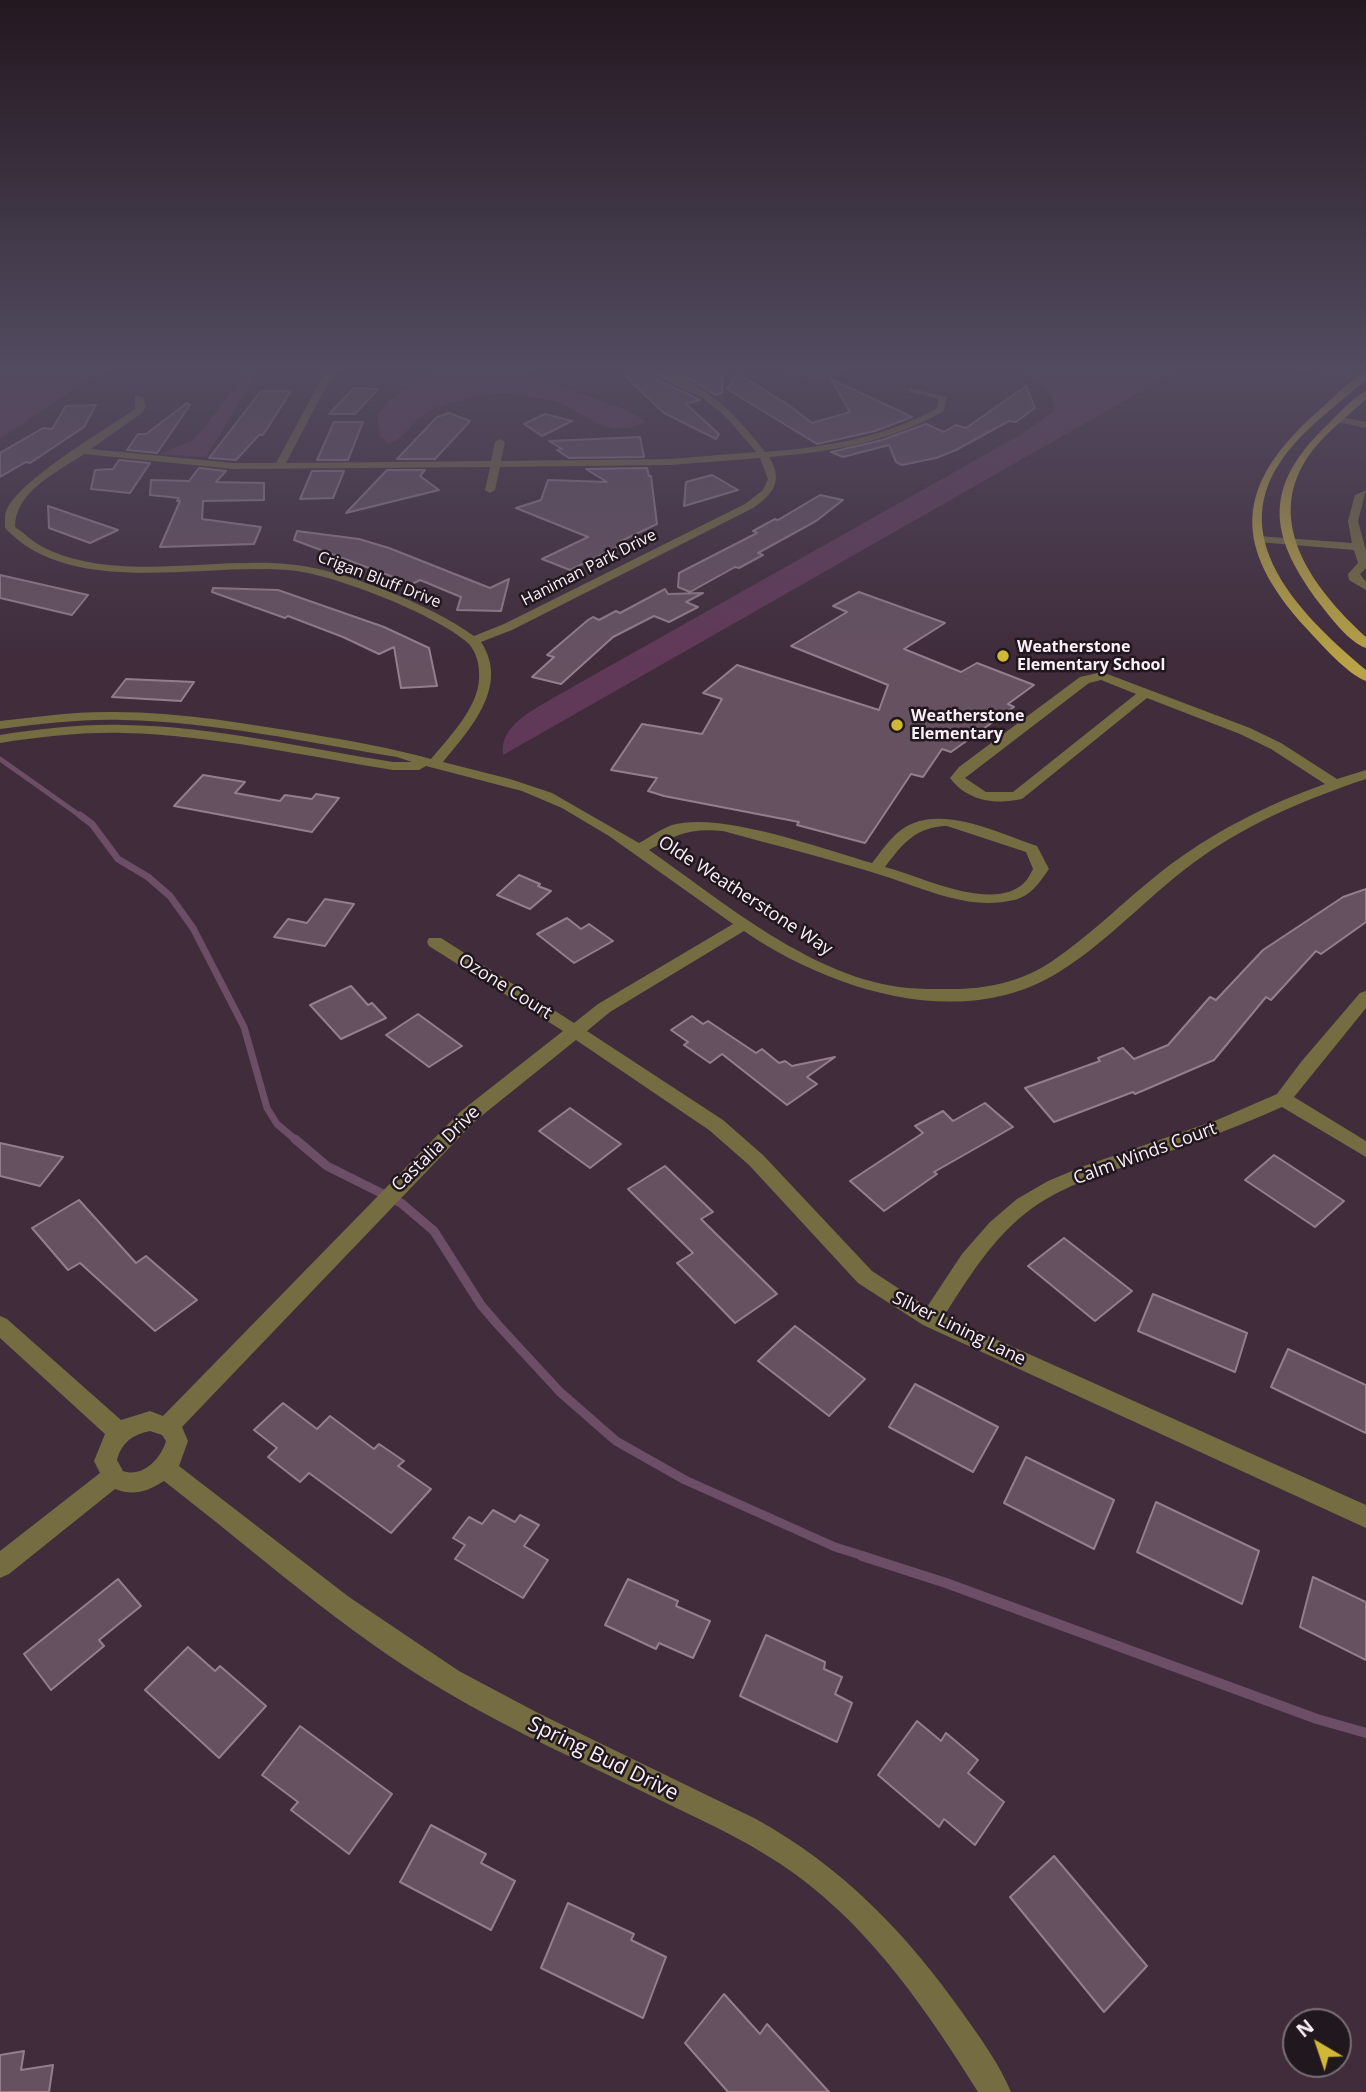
<!DOCTYPE html>
<html>
<head>
<meta charset="utf-8">
<style>
	body { margin:0 }
	#map { position:relative; width:1366px; height:2092px; overflow:hidden; background:#402c3b; font-family:"Open Sans",sans-serif }
	canvas { display:block }
	.north { position:absolute; left:1282px; top:2008px; width:70px; height:70px; box-sizing:border-box; background:#21181f; border:2px solid #786e76; border-radius:50%; rotate:321deg; font-size:19px; font-weight:700; line-height:28px; text-align:center; color:#fbeff8 }
	.north::after { content:''; display:block; margin:auto; width:24px; height:32px; background:#d1b736; clip-path:polygon(50% 0,100% 100%,50% 72%,0 100%) }
</style>
</head>
<body>
<div id="map">
<canvas width="1366" height="2092"></canvas>
<div class="north">N</div>
</div>
<script>
const ctx = document.querySelector('canvas').getContext('2d');
ctx.lineJoin = 'round';
function paint(path, color) {
  ctx.fillStyle = color;
  ctx.fill(path, 'evenodd');
}
function strokePath(path, color, width, dash) {
  ctx.strokeStyle = color;
  ctx.lineWidth = width;
  ctx.lineCap = dash ? 'butt' : 'round';
  ctx.setLineDash(dash || []);
  ctx.stroke(path);
}
function write(font, color, halo, rows, align = 'center') {
  ctx.font = font + ' "Open Sans",sans-serif';
  ctx.lineWidth = 5;
  ctx.setLineDash([]);
  ctx.textBaseline = 'middle';
  ctx.strokeStyle = halo;
  ctx.fillStyle = color;
  for (const [text, x, y, turn = 0] of rows) {
    ctx.save();
    ctx.translate(x, y);
    ctx.rotate((+turn || 0) * Math.PI / 180);
    ctx.textAlign = isNaN(turn) ? turn : align;
    if (halo) ctx.strokeText(text, 0, 0);
    ctx.fillText(text, 0, 0);
    ctx.restore();
  }
}
paint(new Path2D(`
	M0,368H112L83,383L0,439Z
	M237,368H260L206,457L160,454L191,441L203,430L241,377Z
	M435,368H508L627,410L646,422C602,440 594,416 557,402C549,399 514,394 504,394C485,393 442,402 426,413C412,422 405,437 389,444L380,436L377,416C390,395 411,386 433,377Z
	M776,368H840L843,370C828,390 793,377 776,368Z
	M1011,368H1182L503,755C499,726 532,711 553,698L1020,435L1053,412L1055,404L1049,394L1034,381Z`), '#613958');
strokePath(new Path2D(`
	M1297,368L1347,375`), '#6c4e67', 4.5);
strokePath(new Path2D(`
	M0,759L82,817`), '#6c4e67', 5);
strokePath(new Path2D(`
	M80,815L92,824L118,859L148,877L170,896L193,928L244,1027L267,1108L277,1124L297,1141`), '#6c4e67', 7);
strokePath(new Path2D(`
	M295,1139L327,1166L401,1203L434,1231L481,1305L499,1326L560,1392L616,1441L685,1480L835,1547L867,1557`), '#6c4e67', 9);
strokePath(new Path2D(`
	M862,1556L946,1583L1317,1719L1366,1733`), '#6c4e67', 10);
const building = new Path2D(`
	M661,368H723L722,393L715,395L695,382Z
	M641,372L700,400L686,404L719,434L716,439L664,413L626,377Z
	M737,373L787,404L812,423L850,412L831,379L912,417L875,431L817,444L727,389Z
	M1026,386L1035,408L1016,422L1009,421L956,450L936,458L902,465L896,462L889,445L843,457L831,452L882,440L926,424L944,432L956,425L966,428Z
	M354,388L378,389L355,414H329Z
	M261,391H291L263,435H259L236,460L209,458Z
	M187,403L190,405L157,453L127,450L138,434H146Z
	M96,405L84,427L30,463L26,462L0,477V453L43,428L52,429L66,406Z
	M449,413L470,421L435,459H397L437,417Z
	M545,414L572,421L542,436L524,424Z
	M334,422H363L348,460H317Z
	M640,437L644,457L569,458L557,450L562,449L549,441Z
	M119,460L150,463L130,493L91,489L95,470L113,469Z
	M199,468L226,471L216,482L264,483V500L203,501L202,519L261,527L254,544L160,547L180,501H177L179,498L150,495L151,480L189,481Z
	M647,468L649,476H651L657,524L621,541L626,543L570,570L542,559L588,537L516,508L541,500L548,480L607,482L586,469Z
	M387,470H425L420,476L439,490L346,513Z
	M312,471H344L333,498L300,499Z
	M712,475L738,490L684,506L686,482Z
	M820,495L843,500L816,521L758,553L763,555L739,568L735,567L690,592L678,587L679,573L757,533L753,531L775,519L778,520Z
	M48,506L118,530L90,543L49,528Z
	M297,531L359,539L389,548L490,588L509,579L501,611L457,610L461,597L420,580L412,584L294,540Z
	M0,575L88,595L72,615L0,598Z
	M213,588L278,590L384,627L429,648L437,686L401,688L394,647L379,654L343,637L288,616L285,618L212,592Z
	M665,589L668,594L703,593L686,602L698,607L669,622L654,616L613,637L561,684L532,677L554,657L547,655L588,620L593,617L599,620L616,611L620,613Z
	M859,592L945,623L904,649L961,672L977,663L1034,685L1008,704L1014,707L951,752L942,749L923,777L911,774L865,843L797,825L799,822L664,796L648,791L657,778L611,770L642,724L702,734L722,699L703,693L737,665L879,710L888,685L791,646L847,612L833,606Z
	M126,679L194,682L181,701L112,697Z
	M203,775L245,782L235,793L280,801L285,795L312,799L316,794L339,798L312,832L174,806Z
	M519,875L540,884L538,886L551,891L530,909L497,895Z
	M1366,889V922L1321,954L1316,951L1271,1000L1266,997L1214,1060L1135,1094L1133,1092L1054,1122L1025,1088L1100,1061L1098,1058L1123,1048L1134,1059L1168,1045L1210,997L1216,1000L1263,950L1343,897Z
	M325,899L354,904L325,946L274,937L288,919L307,923Z
	M567,918L581,929L589,924L613,941L574,963L537,934Z
	M351,986L368,1005L372,1003L386,1018L341,1039L310,1005Z
	M418,1014L462,1046L429,1067L386,1035Z
	M692,1016L703,1024L708,1021L756,1053L762,1049L779,1063L785,1061L792,1066L835,1057L807,1077L817,1084L787,1105L722,1054L710,1063L684,1045L688,1042L671,1030Z
	M985,1103L1013,1127L934,1172L937,1174L884,1211L850,1181L923,1133L915,1126L943,1111L953,1121Z
	M570,1108L621,1144L590,1168L539,1131Z
	M0,1143L63,1157L40,1186L0,1176Z
	M1274,1155L1344,1201L1315,1227L1245,1180Z
	M665,1166L713,1212L701,1219L777,1294L735,1323L677,1263L693,1253L628,1189Z
	M79,1200L136,1263L146,1256L197,1300L155,1331L80,1263L68,1270L32,1228Z
	M1064,1238L1132,1291L1095,1321L1028,1266Z
	M1153,1294L1247,1333L1235,1372L1138,1331Z
	M795,1326L865,1379L829,1416L758,1361Z
	M1288,1349L1366,1385V1433L1271,1387Z
	M915,1384L998,1427L973,1472L889,1427Z
	M283,1403L317,1429L330,1416L374,1449L379,1444L404,1461L398,1466L431,1489L391,1533L309,1473L300,1482L268,1457L277,1448L254,1430Z
	M1026,1457L1114,1500L1094,1549L1004,1503Z
	M1156,1502L1259,1551L1242,1604L1137,1552Z
	M493,1510L515,1522L520,1515L539,1525L524,1546L548,1560L523,1598L455,1559L465,1545L453,1538L469,1517L482,1524Z
	M1313,1577L1366,1602V1660L1300,1627Z
	M118,1579L141,1606L99,1640L104,1646L51,1690L24,1654Z
	M628,1579L678,1601L676,1606L710,1621L693,1658L659,1643L656,1649L605,1625Z
	M766,1635L825,1662L824,1669L842,1677L835,1694L852,1703L837,1742L740,1696Z
	M188,1647L215,1671L220,1666L266,1706L219,1758L145,1690Z
	M917,1721L941,1741L946,1733L978,1760L968,1773L1004,1802L975,1845L944,1819L939,1827L878,1775Z
	M300,1726L392,1794L349,1854L291,1810L298,1802L262,1775Z
	M431,1825L486,1854L481,1863L515,1881L491,1930L400,1882Z
	M1054,1856L1147,1966L1104,2012L1010,1897Z
	M568,1903L634,1934L631,1940L666,1957L643,2018L541,1968Z
	M724,1994L760,2034L767,2024L829,2092H728L685,2043Z
	M24,2051L21,2070L53,2065L49,2092H0V2055Z`);
paint(building, '#665161');
strokePath(building, '#947e8e', 2);
paint(new Path2D(`
	M332,368H342L330,379L286,463L491,461L495,442L500,439L505,442L501,461L670,459L756,452L727,418L703,398L639,368C691,368 736,413 765,452C826,447 884,438 937,408L939,400L937,398L909,392V388L947,397L944,411C890,442 831,452 769,457C784,481 773,494 753,508L512,630L481,642C510,686 470,729 443,762L510,779L552,793L639,843C650,837 661,829 672,825C721,811 822,849 872,863C881,852 889,839 901,830C938,802 999,833 1037,846L1049,869C1039,883 1031,896 1014,900C969,911 926,889 884,876C831,859 777,846 723,831C690,828 677,834 649,850C724,902 813,979 908,988C920,989 933,989 945,989C981,990 1020,983 1051,962C1091,935 1124,901 1162,871C1211,833 1266,805 1325,784L1271,749L1240,734L1147,698L1022,799C995,805 967,801 950,778L959,767L1080,677L1102,672L1250,728L1281,743L1337,779L1366,770V779C1309,798 1253,821 1203,856C1152,891 1111,940 1059,972C962,1033 830,990 744,931L610,1012L587,1031L723,1120L763,1155L872,1271L927,1307L962,1254L990,1222L1017,1199L1048,1181L1084,1166L1217,1120L1277,1094L1301,1062L1360,993L1366,991V1008L1294,1097L1366,1141V1157L1282,1107C1238,1127 1193,1143 1148,1159C1109,1172 1065,1184 1031,1209C993,1237 969,1277 944,1316L1366,1505V1528L923,1325L858,1283L749,1165L709,1130L576,1040L474,1122L182,1427L188,1441L179,1466L349,1597L459,1671L538,1713L756,1819C843,1867 907,1934 964,2015C981,2039 1000,2065 1011,2092H978C928,2012 873,1931 795,1874C755,1845 710,1824 666,1803C591,1766 515,1733 443,1690C343,1631 256,1552 164,1481C147,1492 133,1496 115,1489L9,1574L0,1578V1551L100,1473L94,1461L105,1434L0,1338V1316L7,1319L121,1420L150,1411L163,1416L460,1112L563,1031L429,946L427,942L429,938H441L574,1023L598,1004L733,924L609,836L562,808L522,791L426,766L419,770H393C304,756 213,735 123,733C82,732 40,737 0,743V735C40,729 82,724 123,725C213,726 304,748 393,762H412L397,757C306,742 215,722 122,720C81,719 41,724 0,729V721C36,717 71,712 107,712C175,711 243,723 310,734C351,741 391,748 431,759C450,736 482,704 479,672C479,662 475,650 468,643C437,615 339,577 297,571C209,560 73,601 5,528C5,520 4,514 8,507C26,476 103,431 135,409V395L143,397L146,407L142,413L91,449L233,463H276L322,378ZM84,454L233,469L490,467L485,490L490,493L495,490L500,467L670,465L760,458L768,479L763,490L745,504L504,624L474,636C433,606 347,571 296,565C217,555 114,585 41,546C32,541 24,533 15,527C15,491 58,472 84,454ZM1101,680L1136,694L1013,792H986L965,778L1089,683ZM947,826L1026,852L1033,869C1031,873 1028,879 1024,883C992,913 921,876 885,867C903,843 916,827 947,826ZM150,1431L162,1435L166,1441C161,1459 142,1478 123,1471L117,1460C121,1443 133,1434 150,1431Z
	M1340,417L1366,422V428L1337,422L1335,420Z
	M1366,490L1358,521L1366,551V568L1360,574L1366,582V590L1349,580L1348,574L1358,563L1354,550L1258,542L1253,539L1258,536L1352,543L1348,521L1355,495Z`), '#756c42');
paint(new Path2D(`
	M1366,372V380C1337,405 1303,429 1281,461C1224,543 1307,620 1366,670V681C1348,675 1319,642 1306,628C1232,547 1234,486 1316,413C1331,400 1348,381 1366,372Z
	M1366,391V399C1345,419 1317,439 1303,465C1266,530 1320,595 1366,637V648C1349,642 1331,618 1320,604C1271,539 1261,491 1322,430C1335,418 1350,399 1366,391Z`), '#b7a245');
const sky = ctx.createLinearGradient(0, 0, 0, 661);
sky.addColorStop(0, '#231820');
sky.addColorStop(0.56, '#534b60');
sky.addColorStop(1, '#534b6000');
ctx.fillStyle = sky;
ctx.fillRect(0, 0, 1366, 661);
for (const [x, y, r, color] of [
	[1003,656,7,"#d1b736"],
	[897,725,7,"#d1b736"]
]) {
  const dot = new Path2D();
  dot.arc(x, y, r, 0, 2 * Math.PI);
  ctx.fillStyle = color;
  ctx.fill(dot);
  strokePath(dot, '#21181f', 2.5);
}
write('16px', '#fbeff8', '#21181f', [
	["Haniman Park Drive",589,568,-27],
	["Crigan Bluff Drive",379,580,21]
]);
write('bold 16px', '#fbeff8', '#21181f', [
	["Weatherstone",1017,647],
	["Elementary School",1017,665],
	["Weatherstone",911,716],
	["Elementary",911,734]
], 'left');
write('18px', '#fbeff8', '#21181f', [
	["Olde Weatherstone Way",745,896,33],
	["Ozone Court",505,987,32],
	["Castalia Drive",436,1149,-44],
	["Calm Winds Court",1145,1154,-20],
	["Silver Lining Lane",959,1329,26]
]);
write('21px', '#fbeff8', '#21181f', [
	["Spring Bud Drive",603,1759,26]
]);
</script>
</body>
</html>
